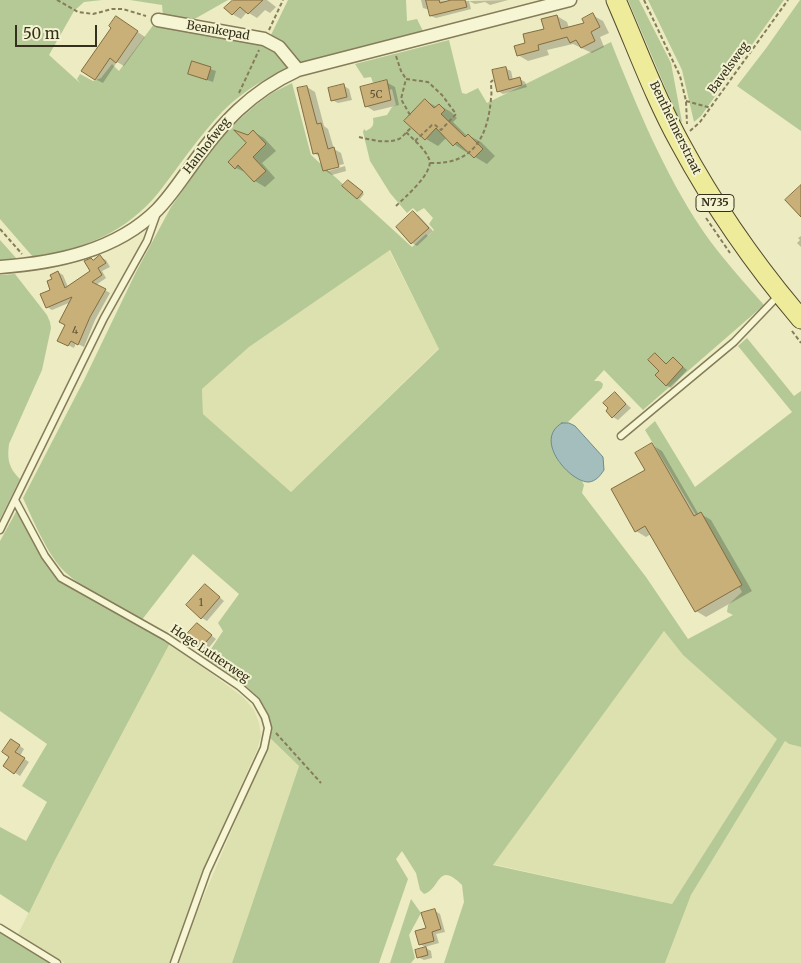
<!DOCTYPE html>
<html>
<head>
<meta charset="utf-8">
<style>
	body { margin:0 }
	#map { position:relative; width:801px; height:963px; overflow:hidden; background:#ecebc1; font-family:Merriweather,serif }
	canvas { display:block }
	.scale { position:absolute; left:15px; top:25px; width:82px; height:22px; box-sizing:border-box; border:2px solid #352f1d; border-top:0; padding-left:6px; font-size:15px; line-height:18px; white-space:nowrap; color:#352f1d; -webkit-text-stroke:4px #f4f3d0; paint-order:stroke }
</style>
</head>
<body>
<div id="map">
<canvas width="801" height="963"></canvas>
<div class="scale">50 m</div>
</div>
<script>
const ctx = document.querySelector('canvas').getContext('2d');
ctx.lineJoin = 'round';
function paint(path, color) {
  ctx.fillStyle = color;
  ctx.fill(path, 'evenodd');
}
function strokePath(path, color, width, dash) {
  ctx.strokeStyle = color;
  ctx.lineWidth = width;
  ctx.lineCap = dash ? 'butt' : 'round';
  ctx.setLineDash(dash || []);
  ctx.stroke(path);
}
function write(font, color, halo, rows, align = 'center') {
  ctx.font = font + ' Merriweather,serif';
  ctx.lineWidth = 4;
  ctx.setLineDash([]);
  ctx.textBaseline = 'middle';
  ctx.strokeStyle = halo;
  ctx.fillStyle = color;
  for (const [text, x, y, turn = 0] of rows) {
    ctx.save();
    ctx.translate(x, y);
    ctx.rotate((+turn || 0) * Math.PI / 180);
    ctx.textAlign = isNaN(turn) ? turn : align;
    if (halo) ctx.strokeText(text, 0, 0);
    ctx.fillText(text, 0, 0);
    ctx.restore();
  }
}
paint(new Path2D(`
	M389,250L439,348L291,492L203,414L202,389L249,347Z
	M664,631L683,655L778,739L672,904L492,864Z
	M170,643L243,697L254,710L259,723L261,736L257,750L209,857L170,963H65L18,934L55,860Z
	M269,737L299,766L232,963H179L195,917L266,749Z
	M785,741L789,744L801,747V963H665L691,895Z`), '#dce1af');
paint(new Path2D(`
	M0,0H102L84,2L74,11L49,55L80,83L77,79L80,74L93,81L101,78L112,64L119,71L154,24L268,45L275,50L289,67C280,74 269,77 259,83C246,91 233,101 223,111C199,136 180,165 159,192C126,233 83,249 33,257L0,219Z
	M130,0H228L191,21L163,16L162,5Z
	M288,0H406L407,21L417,19L423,31L300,65L270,37Z
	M628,0H639L671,63L682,122L679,120Z
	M648,0H784L701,116L694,122L682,70Z
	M800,0H801V131L737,86L767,47Z
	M449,40L462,93L466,94L478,88L487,103L611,42C637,107 664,173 703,231C721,257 743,281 764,305L643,410L604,370L594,381C598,381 600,380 603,384L602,388L567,423H562L558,461L582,481L584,485L582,493L646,577L688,639L733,615L727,612L728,605L742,592L645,430L655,421L695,487L792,412L738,346L747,338L794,396L801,391V747L789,744L785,741L691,895L665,963H444L464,902L462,885C437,860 441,889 424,894L420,890L416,873L402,851L396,859L408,879L379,963H232L299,766L269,737C277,698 231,676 205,658L223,631L218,623L239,594L193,554L141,621C119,607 84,590 65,572C49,558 32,518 23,498L84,380L136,272L171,207L220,137L257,104L272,93L292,83L311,155L412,247L426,234L428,236L434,230L429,224L433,218L424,208L417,212L413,208L407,213L390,193L370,161L363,132L364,129L366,131C373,127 374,126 373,118L387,115L392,107L396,105L392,89L389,90L386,80L373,83L371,77L364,78L355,64ZM390,250L439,349L291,492L203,414L202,389L249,347ZM664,631L683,655L777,739L672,904L493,865Z
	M0,240L17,259L0,261Z
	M15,274L47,315L50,322L51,328L42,370L9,444C7,460 9,468 20,479L0,519V275Z
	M17,510C32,539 45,568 71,588L170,643L55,860L29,913L0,894V827L26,841L47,802L22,786L47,744L0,711V541Z
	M411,899L421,913L409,935L415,958L411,963H390Z
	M0,933L49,963H0Z`), '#b5c996');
const water = new Path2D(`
	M562,423H569L575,426L603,457L604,470C600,476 596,481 589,482C571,483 532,440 562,423Z`);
paint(water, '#a4bebe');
strokePath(water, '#6b8b8c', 1);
paint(new Path2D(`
	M234,0H267L276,7L270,13L265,10L257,18L247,12L241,19L232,14Z
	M421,0L469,1L508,0L490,5L485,2L475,4L469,1L471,9L436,18L431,16L430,10L423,8Z
	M592,15L603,21L609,33L600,37L604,47L592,53L573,44L547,50L549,55L528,61L518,55L557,16L567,22L569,28L586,24Z
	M123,22L145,37L124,66L117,62L103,83L95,79Z
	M193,63L216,71L213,82L190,74Z
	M505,68L511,71L513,80L520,79L525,82L527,87L503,94L498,91Z
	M386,82L395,87L399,105L374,111L366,106Z
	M344,86L349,89L352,100L338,103L332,100Z
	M307,87L315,92L324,126L328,129L334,149L341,153L344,164L328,168V171L345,166L346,171L332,175L324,170L320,157L314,153Z
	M426,101L437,107L439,105L451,112L457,118L453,122L467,136L468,135L481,142L495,156L487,164L475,157L468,150L466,152L454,144L447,137L438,146L426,139Z
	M254,132L264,138L276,151L262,163L275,178L265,187L255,181L247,173L236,168L248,143V137Z
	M350,182L364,194L360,199L358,198Z
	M413,212L419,216L433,231L417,246L412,243Z
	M801,236V247L797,243L800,240L798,238Z
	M100,257L106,260L110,267L102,271L106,278L96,285L110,293L95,320L84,347L76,343L74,348L64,343L71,302L52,310L47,307L53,280L58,272L63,275L68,287L92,272L94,261Z
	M656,355L668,365L674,359L687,370L671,388L666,385Z
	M615,394L631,408L618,420L613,417Z
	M652,445L662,451L699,515L701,514L711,520L752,591L706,617L696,611L651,534L646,537L636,531Z
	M205,585L224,601L207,621L202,618Z
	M197,624L216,639L206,651L186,636Z
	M16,743L24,749L20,756L29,762L20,776L5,766L11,756Z
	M435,911L440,914L445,932L436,934L439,943L425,947L420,944Z
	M426,948L431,951L432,958L424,960L418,957Z`), '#0003');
const building = new Path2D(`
	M233,0H263L248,14L240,7L232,15L224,8Z
	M426,0H439L440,3L451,0H465L467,7L430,16Z
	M593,13L600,27L591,32L595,41L581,48L576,40L570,43L567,37L538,45L539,50L517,56L514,46L525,43L523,34L544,29L541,19L557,15L561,29L584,23L582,19Z
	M116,16L138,31L116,63L110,58L95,80L81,71L111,28L109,26Z
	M192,61L211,67L207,80L188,74Z
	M506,67L509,80L520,77L522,85L497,92L492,70Z
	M387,80L391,100L365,107L360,87Z
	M344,84L347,97L331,101L328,88Z
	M307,86L317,124L321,123L328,149L334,147L339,167L323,171L318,153L313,154L297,88Z
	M425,99L434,108L439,104L445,110L441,114L465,137L468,134L483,149L474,158L457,142L453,146L436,128L425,140L404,121Z
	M234,130L248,135L253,130L266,144L253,157L266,171L254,182L238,165L235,169L228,162L246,143Z
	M348,180L363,192L357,199L342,186Z
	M801,185V217L785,200Z
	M413,211L429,228L411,244L396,227Z
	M100,255L106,263L98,268L102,275L92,282L106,289L90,317L78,345L71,341L68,346L57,341L65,325L59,322L72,297L46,308L40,294L50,290L47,281L52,279L50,275L58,271L65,288L90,271L84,261L91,258L93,260Z
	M655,353L666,364L673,357L683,367L666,386L655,375L659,371L648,360Z
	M615,392L626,404L612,418L606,411L608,408L603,403Z
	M652,443L694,516L701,512L742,585L695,612L645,526L635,532L611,489L645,470L635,453Z
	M205,584L220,597L201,619L186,605Z
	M197,623L212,635L200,649L185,636Z
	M11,739L20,745L15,752L25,758L14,774L3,766L9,757L2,752Z
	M435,909L441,929L432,932L434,941L419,945L415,931L426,928L421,913Z
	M426,947L428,955L417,958L415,950Z`);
paint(building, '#c9af78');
strokePath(building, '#836d40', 1);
const lane = new Path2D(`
	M621,436L734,342L779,295
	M15,500L45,556L61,578L166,637L239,686L256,701L265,717L268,728L264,748L207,871L174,963
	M0,530L104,318L147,241L157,213
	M0,928L57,963`);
const street = new Path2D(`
	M158,20L264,39L279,47L298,70
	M0,267C55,263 116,251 157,210C170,197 181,180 192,165C222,123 250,92 298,70L570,0`);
const primary = new Path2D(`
	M616,0C637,48 655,98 680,143C714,206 755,265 801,319`);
strokePath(lane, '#857c59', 9);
strokePath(street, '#857c59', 15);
strokePath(primary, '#52492e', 21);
strokePath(new Path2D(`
	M57,0L78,12L93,14L112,9H123L146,16
	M644,0L680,76L686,101L687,124
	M269,30L283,0
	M396,56L401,71L406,79
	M239,93L259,50
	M686,101L711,108
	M410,115L401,99L406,79L428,82L442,95L456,114L441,130L435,125H432L415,141
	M690,131L700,122L788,0
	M359,137C372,140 386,144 399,139C403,137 407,131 411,128
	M430,163C473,165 488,137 491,98C492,93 491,88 491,82L493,80
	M396,206C404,198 435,172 429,159C425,149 414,140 406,132
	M706,218L730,253
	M0,229L22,254
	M792,331L801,343
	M276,733L321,783`), '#857c59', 2, [4, 2.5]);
strokePath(lane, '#f7f6d4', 6);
strokePath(street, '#f7f6d4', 12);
strokePath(primary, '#eeeb9a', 19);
write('10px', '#5a4f34', null, [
	["5C",376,95],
	["4",75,331],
	["1",201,603]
]);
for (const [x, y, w] of [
	[715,203,38]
]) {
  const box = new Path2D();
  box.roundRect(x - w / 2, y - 8.5, w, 17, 4);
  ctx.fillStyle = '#f4f3d0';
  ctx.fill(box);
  strokePath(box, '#352f1d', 1);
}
write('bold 11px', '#352f1d', null, [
	["N735",715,203]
]);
write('12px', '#352f1d', '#f4f3d0', [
	["Beankepad",218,31,10],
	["Bavelsweg",729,68,-54],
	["Bentheimerstraat",675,128,64],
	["Hanhofweg",207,146,-52],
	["Hoge Lutterweg",210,654,34]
]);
</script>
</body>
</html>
